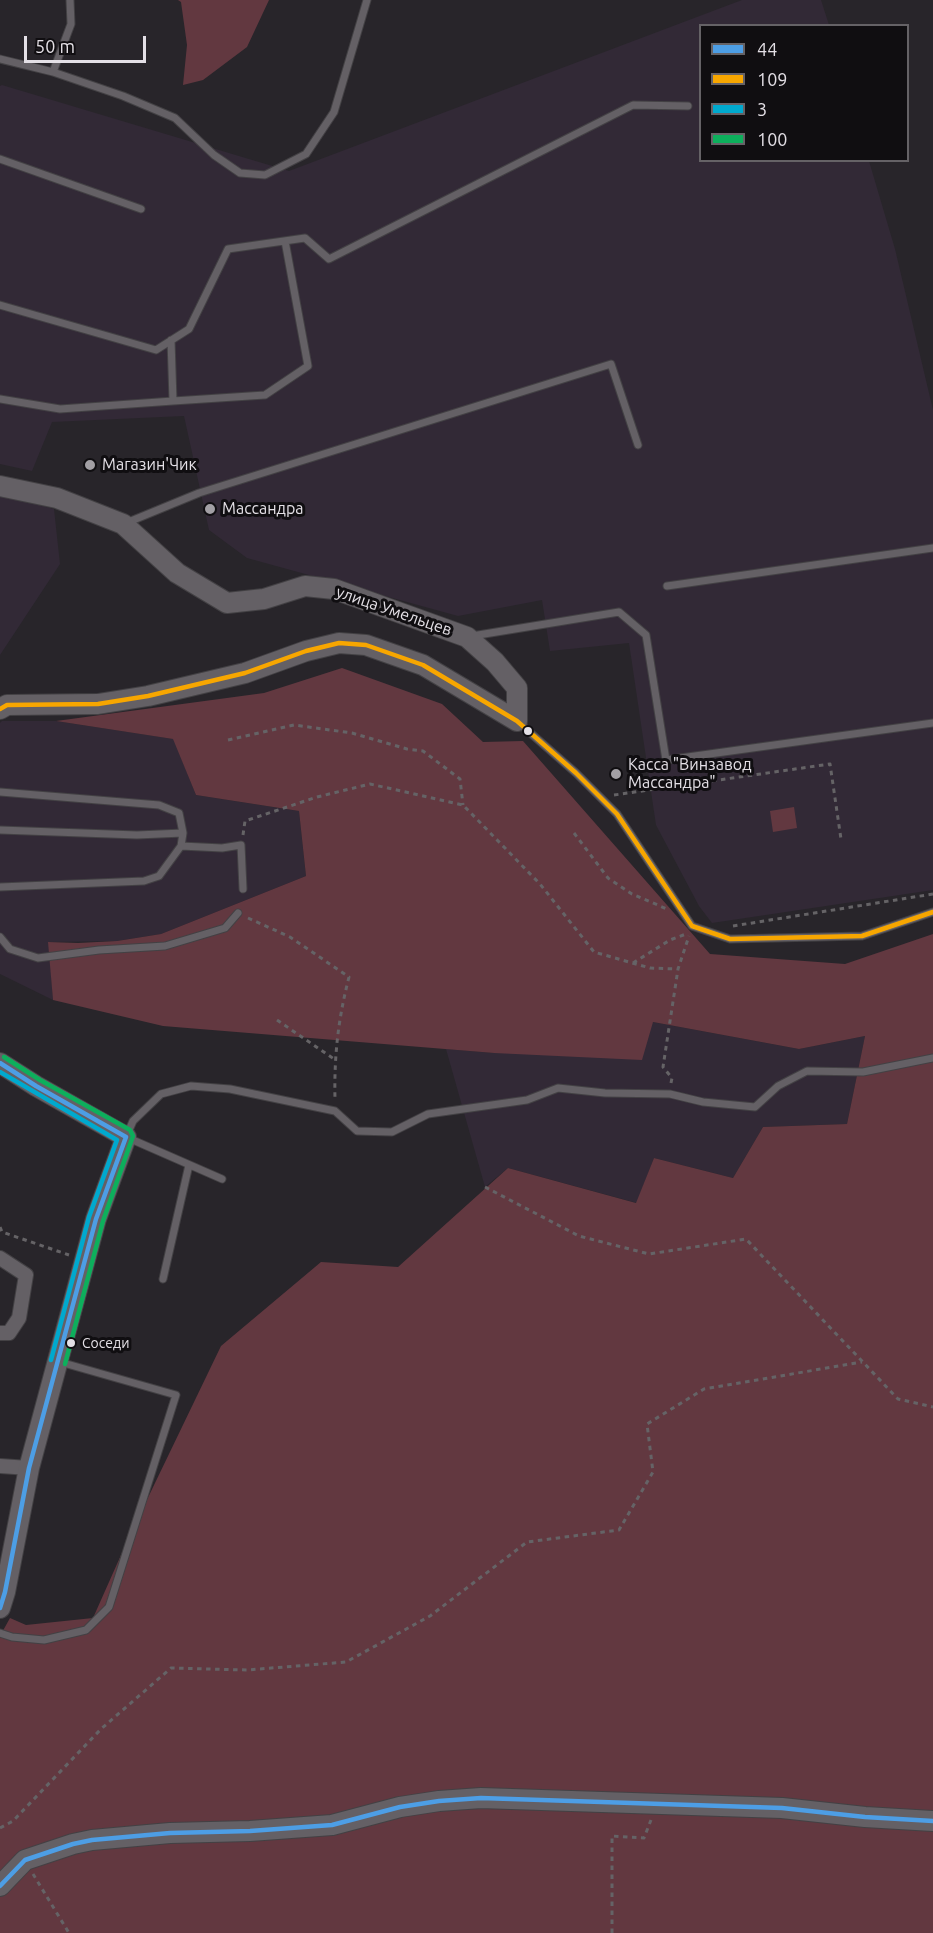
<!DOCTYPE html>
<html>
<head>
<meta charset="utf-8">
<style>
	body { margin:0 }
	#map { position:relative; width:933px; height:1933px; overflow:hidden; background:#28252a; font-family:Ubuntu,sans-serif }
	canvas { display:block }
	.legend { position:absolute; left:699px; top:24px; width:210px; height:138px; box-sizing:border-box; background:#100e11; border:2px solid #656266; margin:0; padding:8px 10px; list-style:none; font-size:18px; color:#e4e0e6 }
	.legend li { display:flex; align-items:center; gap:12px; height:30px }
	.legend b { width:30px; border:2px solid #656266 }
	.scale { position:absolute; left:24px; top:36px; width:122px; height:27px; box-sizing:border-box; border:3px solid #e4e0e6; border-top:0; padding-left:8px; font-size:18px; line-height:21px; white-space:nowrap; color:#e4e0e6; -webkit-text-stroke:4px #100e11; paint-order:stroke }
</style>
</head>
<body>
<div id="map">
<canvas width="933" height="1933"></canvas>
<ul class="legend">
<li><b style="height:8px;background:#4d9ee5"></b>44</li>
<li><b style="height:8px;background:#f7a600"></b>109</li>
<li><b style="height:8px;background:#00a9ce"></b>3</li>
<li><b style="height:8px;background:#0daf5c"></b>100</li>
</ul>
<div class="scale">50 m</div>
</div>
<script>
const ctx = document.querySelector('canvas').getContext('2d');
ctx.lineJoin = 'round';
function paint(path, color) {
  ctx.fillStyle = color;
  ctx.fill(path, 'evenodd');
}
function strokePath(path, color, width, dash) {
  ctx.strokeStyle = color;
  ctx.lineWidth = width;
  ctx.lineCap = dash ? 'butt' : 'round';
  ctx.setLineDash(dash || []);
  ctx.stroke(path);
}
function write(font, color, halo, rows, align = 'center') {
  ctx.font = font + ' Ubuntu,sans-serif';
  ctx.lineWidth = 6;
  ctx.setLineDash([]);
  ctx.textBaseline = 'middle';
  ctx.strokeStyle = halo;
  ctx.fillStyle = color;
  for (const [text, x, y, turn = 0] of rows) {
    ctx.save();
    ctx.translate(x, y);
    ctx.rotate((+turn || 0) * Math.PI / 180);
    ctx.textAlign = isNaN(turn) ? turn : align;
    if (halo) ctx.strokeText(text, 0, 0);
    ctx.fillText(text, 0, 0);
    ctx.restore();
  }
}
paint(new Path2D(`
	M742,0H821L829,25L700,26V160L869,161L895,249L933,410V890L712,923L699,906L656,825L629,643L550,651L542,600L458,616L247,558L209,530L184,416L52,422L32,471L0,464V86L2,85L289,171Z
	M0,494L54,509L60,564L0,655Z
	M2,721H56L174,739L196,795L299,811L306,876L161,934L117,941L49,942L53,1000L0,974V723Z
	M653,1022L799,1049L865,1036L847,1124L763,1127L733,1178L654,1158L637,1203L508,1168L485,1187L446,1049L494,1053Z`), '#322936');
paint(new Path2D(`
	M178,0H269L247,47L203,80L183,85L187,45L181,2Z
	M342,668L442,704L483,742L523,741L710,954L845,964L933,934V1933H0V1636L10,1618L26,1625L93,1618L129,1537L221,1346L321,1262L398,1267L508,1168L636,1203L654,1158L733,1178L763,1127L847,1124L865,1036L799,1049L653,1022L642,1060L494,1053L163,1026L53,1000L48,942L78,943L117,941L161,934L306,876L299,811L196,795L173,739L56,721L264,693Z
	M794,807L797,828L773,832L770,811Z`), '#623840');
const lane = new Path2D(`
	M0,59L53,72L123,96L175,118L214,155L240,173L265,175L306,154L334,112L367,0
	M53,72L71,24L70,0
	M0,159L141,209
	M0,305L156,350L189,329L228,249L305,238L329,259L633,105L688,106
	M0,399L60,409L173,401L171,340
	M173,401L265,395L308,366L285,241
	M126,523L199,493L611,364L638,445
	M667,586L933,548
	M472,636L619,612L646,635L666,760L933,723
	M519,723L576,773L617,814L692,926L730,939L862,936L933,912
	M0,792L159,805L179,813L183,833L181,846L159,876L144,881L0,887
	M0,830L137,835L183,833
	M181,846L222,848L241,845L243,889
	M0,937L10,949L38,958L99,950L165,946L225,928L238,913
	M222,1179L126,1137L133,1121L161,1094L191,1086L230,1089L335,1111L357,1131L392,1132L428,1114L527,1100L558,1088L605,1093L670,1094L703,1102L755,1107L778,1086L807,1071L863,1072L933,1058
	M163,1279L189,1165
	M0,1633L12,1637L44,1640L86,1630L109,1607L176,1395L60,1362`);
const street = new Path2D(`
	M0,1258L26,1275L19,1318L9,1333H0
	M0,1466L29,1468`);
const secondary = new Path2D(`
	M0,486L57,498L123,524L177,573L227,603L264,599L305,586L334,589L467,637L495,662L517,688V721
	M0,709L7,705L98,704L148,696L245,673L306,651L339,643L366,645L423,665L517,721
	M0,1063L36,1086L126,1137L96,1219L29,1468L5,1592L0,1608
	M0,1886L25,1860L73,1844L92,1840L170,1833L250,1831L332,1825L400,1807L439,1801L481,1798L782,1808L865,1817L933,1821`);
strokePath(lane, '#434144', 9);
strokePath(street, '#434144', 16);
strokePath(secondary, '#434144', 22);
strokePath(new Path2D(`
	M228,740L294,725L352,733L407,749L423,751L460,779L463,805
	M614,795L830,764L841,839
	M574,833L608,878L632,894L667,909
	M243,835L245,821L317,797L370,784L463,805L540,884L594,952L650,968L678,969
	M248,918L290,937L349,977C338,1020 334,1056 335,1100
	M733,926L933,894
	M633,963L670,940L686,934
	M277,1020L334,1059
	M671,1083L672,1078L663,1067L678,969L689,936
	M485,1187L579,1236L649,1254L746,1239L898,1399L933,1407
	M0,1227L2,1232L69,1255
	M0,1828L13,1821L101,1729L171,1668L247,1670L346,1662L430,1616L527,1542L619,1530L653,1472L647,1424L704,1389L862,1362
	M33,1874L69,1933
	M612,1933V1836L644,1838L651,1820`), '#656366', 3, [4.5, 4.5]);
strokePath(lane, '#646065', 7);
strokePath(street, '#646065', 14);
strokePath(secondary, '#646065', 20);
strokePath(new Path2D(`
	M0,1063L36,1086L126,1137L96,1219L29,1468L5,1592L0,1608
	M0,1886L25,1860L73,1844L92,1840L170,1833L250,1831L332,1825L400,1807L439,1801L481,1798L782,1808L865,1817L933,1821`), '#4d9ee5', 4.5);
strokePath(new Path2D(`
	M0,709L7,705L98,704L148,696L245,673L306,651L339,643L366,645L423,665L517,721L576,773L617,814L692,926L730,939L862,936L933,912`), '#f7a600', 4.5);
strokePath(new Path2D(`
	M0,1072L117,1140L89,1217L51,1360`), '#00a9ce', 4.5);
strokePath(new Path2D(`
	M4,1057L40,1080L130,1130L133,1136L103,1221L65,1364`), '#0daf5c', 4.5);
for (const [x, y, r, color] of [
	[90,465,6,"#a29fa4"],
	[210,509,6,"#a29fa4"],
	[528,731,5,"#e4e0e6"],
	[616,774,6,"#a29fa4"],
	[71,1343,5,"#e4e0e6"]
]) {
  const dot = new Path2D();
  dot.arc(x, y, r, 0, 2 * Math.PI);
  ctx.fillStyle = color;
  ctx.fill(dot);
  strokePath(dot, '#100e11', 2);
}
write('14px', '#e4e0e6', '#100e11', [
	["Соседи",82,1343]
], 'left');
write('16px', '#e4e0e6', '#100e11', [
	["Магазин'Чик",102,465],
	["Массандра",222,509],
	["Касса \"Винзавод",628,765],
	["Массандра\"",628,783]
], 'left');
write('16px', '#e4e0e6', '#100e11', [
	["улица Умельцев",394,611,19]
]);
</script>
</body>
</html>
